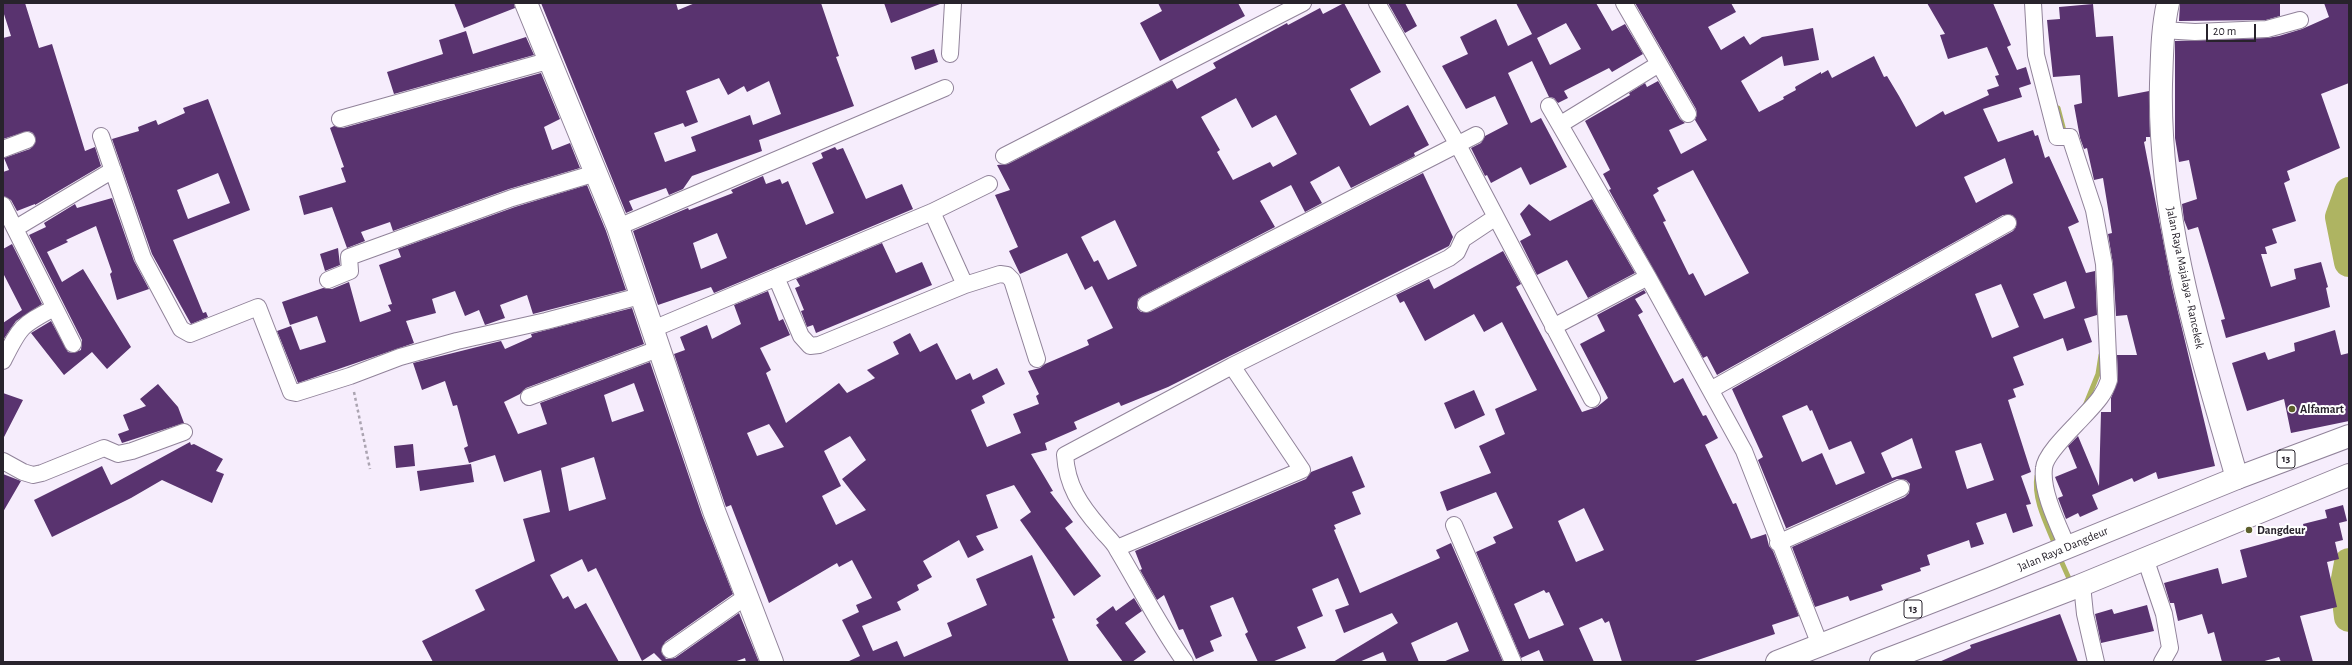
<!DOCTYPE html>
<html>
<head>
<meta charset="utf-8">
<style>
	body { margin:0 }
	#map { position:relative; width:2352px; height:665px; overflow:hidden; background:#f6edfc; font-family:"Alegreya Sans",sans-serif }
	canvas { display:block }
	.frame { position:absolute; inset:0; border:4px solid #28232c; pointer-events:none }
	.scale { position:absolute; left:2206px; top:24px; width:50px; height:18px; box-sizing:border-box; border:2px solid #28232c; border-top:0; padding-left:5px; font-size:12px; line-height:14px; white-space:nowrap; color:#28232c; -webkit-text-stroke:3px #fff; paint-order:stroke }
</style>
</head>
<body>
<div id="map">
<canvas width="2352" height="665"></canvas>
<div class="frame"></div>
<div class="scale">20 m</div>
</div>
<script>
const ctx = document.querySelector('canvas').getContext('2d');
ctx.lineJoin = 'round';
function strokePath(path, color, width, dash) {
  ctx.strokeStyle = color;
  ctx.lineWidth = width;
  ctx.lineCap = dash ? 'butt' : 'round';
  ctx.setLineDash(dash || []);
  ctx.stroke(path);
}
function paint(path, color) {
  ctx.fillStyle = color;
  ctx.fill(path, 'evenodd');
}
function write(font, color, halo, rows, align = 'center') {
  ctx.font = font + ' "Alegreya Sans",sans-serif';
  ctx.lineWidth = 4;
  ctx.setLineDash([]);
  ctx.textBaseline = 'middle';
  ctx.strokeStyle = halo;
  ctx.fillStyle = color;
  for (const [text, x, y, turn = 0] of rows) {
    ctx.save();
    ctx.translate(x, y);
    ctx.rotate((+turn || 0) * Math.PI / 180);
    ctx.textAlign = isNaN(turn) ? turn : align;
    if (halo) ctx.strokeText(text, 0, 0);
    ctx.fillText(text, 0, 0);
    ctx.restore();
  }
}
strokePath(new Path2D(`
	M2058,108L2065,135
	M2085,406L2098,374L2101,355
	M2037,476C2033,499 2047,525 2056,547
	M2059,556L2071,583`), '#aeb462', 5);
strokePath(new Path2D(`
	M2349,192L2340,217L2349,262
	M2349,563L2345,584L2349,617`), '#aeb462', 30);
paint(new Path2D(`
	M3,3H25L39,48L52,44L85,151L95,147L101,166L35,205V204L17,211L11,200L3,196V172L9,170L4,158L30,149L36,141L33,133L28,131L3,139V38L11,36L3,11Z
	M454,3H514L515,8L464,28Z
	M541,3H676L678,10L695,3H821L839,56L836,57L854,106L759,140L762,151L692,176L683,189L669,195L666,188L629,201L633,210L626,213ZM719,78L728,95L744,86L747,92L769,81L781,114L753,125L750,115L691,137L696,151L665,162L654,133L683,123L685,127L698,122L686,91Z
	M884,3H940V4L891,23Z
	M1158,3H1238L1245,16L1160,61L1140,23L1162,11Z
	M1344,3L1381,72L1350,89L1370,126L1408,105L1429,145L1414,153L1415,156L1351,188L1339,166L1310,182L1322,203L1305,212L1291,185L1260,201L1275,227L1142,296L1138,299L1137,308L1141,312H1150L1423,173L1453,237L1449,246L1168,387L1121,406L1119,402L1074,422L1077,429L1045,443L1047,450L1031,454L1053,491L1050,492L1073,522L1065,528L1101,576L1074,596L1020,520L1031,512L1014,485L986,495L998,528L976,536L984,550L968,558L959,540L923,561L932,577L917,585L919,590L897,602L901,610L862,626L873,651L897,641L904,657L952,636L947,623L987,605L976,579L1032,555L1055,618L1052,619L1069,662H847L860,656L842,620L859,612L856,605L872,598L852,560L839,567L837,563L769,603L731,505L726,507L674,354L685,350L680,337L707,325L712,339L741,324L734,305L768,291L779,321L783,319L790,335L760,348L771,370L766,373L786,423L839,383L847,393L875,378L867,370L899,354L893,342L910,333L920,352L937,343L956,380L970,373L973,380L997,368L1005,384L982,396L985,403L971,410L987,447L1021,433L1013,414L1039,404L1036,396L1039,394L1028,371L1040,368L1045,364L1089,345L1087,340L1113,328L1092,286L1085,290L1067,253L1020,274L1009,251L1018,247L995,195L1010,190L997,165L1008,164L1172,80L1177,89L1216,68L1213,63L1287,23L1288,25L1320,8L1323,14ZM1236,98L1252,128L1276,115L1297,154L1273,167L1270,162L1233,180L1217,152L1220,150L1201,117ZM1115,220L1137,266L1108,280L1098,260L1094,262L1081,237ZM769,424L784,447L757,456L747,433ZM850,436L866,460L842,479L866,510L836,525L822,496L841,486L824,451Z
	M1388,3H1405L1417,26L1405,33Z
	M1516,3H1596L1612,31L1625,24L1643,54L1612,72L1609,68L1564,91L1568,98L1558,103L1554,98L1549,97L1532,61L1508,73L1531,123L1541,118L1567,167L1530,185L1521,167L1491,183L1487,175L1485,176L1471,148L1481,143L1485,136L1508,124L1495,96L1466,109L1442,66L1468,54L1460,37L1496,19L1508,46L1532,34ZM1566,23L1581,49L1550,65L1537,38Z
	M1635,3H1731L1736,12L1708,27L1721,50L1744,36L1750,45L1762,37L1813,28L1819,60L1784,66L1782,56L1741,81L1759,112L1784,99L1783,97L1796,90L1795,87L1821,72V74L1828,70L1832,78L1874,56L1884,77L1887,76L1899,96L1916,127L1943,111L1945,115L1989,95L1987,90L1999,86L1995,76L1999,75L1987,47L1948,59L1940,35L1945,34L1927,3H1993L2011,45L2007,47L2017,70L2026,67L2031,84L2019,88L2022,97L1983,109L1998,142L2033,130L2035,136L2038,135L2045,158L2049,156L2079,222L2068,227L2086,273L2095,271L2097,315L2084,319L2092,342L2067,351L2063,338L2013,357L2024,385L2013,389L2016,397L2008,400L2031,472L2021,476L2031,504L2026,505L2033,526L2013,533L2006,513L1976,523L1984,544L1971,548L1969,540L1927,555L1930,565L1920,568L1921,571L1881,585L1883,590L1850,601L1848,596L1815,607L1792,547L1905,497L1909,493L1910,484L1906,480L1897,479L1785,529L1786,528L1758,460L1763,457L1732,389L2013,231L2016,227V219L2012,215H2003L1717,375L1707,356L1703,358L1609,190L1611,189L1603,174L1610,170L1585,121L1630,95L1629,93L1645,83L1647,87L1658,81L1680,119L1685,123L1669,130L1681,154L1707,140L1695,120L1697,114L1696,109ZM2005,158L2013,183L1976,203L1964,177ZM1693,170L1749,273L1705,296L1693,273L1689,275L1663,222L1666,221L1653,195L1659,191L1657,188ZM2066,281L2075,308L2044,319L2033,294ZM2001,284L2019,327L1992,338L1975,294ZM1807,405L1810,411L1812,410L1829,450L1851,441L1865,473L1836,485L1822,453L1802,462L1782,416ZM1912,438L1922,468L1892,478L1881,453ZM1981,443L1994,480L1967,489L1955,451Z
	M2180,3H2280V16L2266,20L2179,21Z
	M2324,3H2349V83L2321,94L2340,148L2287,171L2290,180L2284,183L2296,221L2272,229L2277,243L2265,247L2267,254H2261L2271,287L2296,279L2294,269L2321,262L2328,287L2326,288L2330,307L2226,338L2221,320L2225,319L2198,227L2188,230L2184,220L2182,204L2197,199L2189,160L2179,162L2175,138V41L2267,38L2279,36L2302,29L2329,17Z
	M2093,4L2096,37L2113,36L2118,97L2149,91L2150,137H2146V141L2144,142L2172,287L2215,466L2158,479L2156,472L2134,482L2132,478L2092,495L2098,509L2080,517L2078,513L2066,519L2058,498L2063,496L2055,477L2077,468L2068,446L2078,436L2099,486L2101,412H2111V398L2118,380L2117,355H2137L2127,315L2116,316L2113,264L2108,234L2112,233L2103,178L2094,180L2087,148L2084,149L2080,138L2074,105L2082,103L2080,75L2053,77L2049,40L2047,20L2060,19L2059,7Z
	M466,31L473,54L526,37L534,55L394,94L387,72L443,54L439,40Z
	M934,49L938,62L915,70L911,57Z
	M541,73L560,119L544,127L552,150L570,143L580,168L509,189L393,231L390,222L361,232L365,241L347,248L332,207L304,215L299,196L346,182L341,168L344,167L330,128L334,126L343,128Z
	M208,99L250,210L173,240L203,313L206,312L208,317L191,324L152,254L112,139L139,131L138,127L156,120L158,125L185,113L183,108ZM218,173L230,203L188,219L177,190Z
	M835,147L837,150L843,148L866,199L902,184L913,209L714,293L711,287L658,305L633,231L688,208L689,210L733,193L731,190L763,176L766,184L780,179L782,184L788,181L806,225L834,213L812,163L823,158L821,153ZM717,233L727,258L701,269L693,243Z
	M587,185L606,231L626,290L533,314L527,295L500,305L505,318L485,325L479,310L465,316L455,291L432,299L436,313L406,321L414,343L298,383L277,331L291,326L300,350L326,342L317,316L290,325L282,302L323,288L332,289L349,282L360,322L391,311L388,305L392,304L379,265L401,257L398,249L515,207Z
	M112,198L134,261L149,289L117,300L110,274L112,272L96,226L66,240L68,242L47,252L62,282L83,269L131,347L107,369L92,352L64,375L31,333L51,321L68,352L73,353L81,350L82,340L29,235L46,227L44,223L75,204L77,208Z
	M1592,199L1635,273L1588,298L1567,260L1537,275L1520,241L1531,235L1520,214L1529,204L1550,221Z
	M882,243L896,273L922,262L932,285L816,333L813,325L807,327L801,311L804,310L795,288L800,286L796,279Z
	M12,244L42,304L16,321L3,340V323L22,310L3,273V249Z
	M338,248L340,265L325,271L320,254Z
	M1503,251L1521,284L1516,287L1582,412L1597,407L1608,398L1580,344L1605,331L1597,315L1644,290L1646,293L1635,299L1643,312L1638,315L1674,383L1683,378L1703,416L1706,415L1718,438L1705,445L1733,504L1736,503L1751,539L1766,534L1769,546L1773,551L1799,616L1772,625L1775,634L1692,662H1622L1609,621L1605,623L1602,618L1579,628L1594,662H1544L1539,650L1521,658L1476,552L1496,543L1493,537L1513,528L1496,492L1447,511L1440,492L1491,473L1479,446L1505,434L1495,409L1537,390L1502,322L1484,332L1474,314L1425,341L1404,301L1400,303L1396,295L1429,279L1434,289ZM1584,508L1604,550L1576,562L1558,521ZM1544,590L1546,593L1549,592L1564,625L1529,639L1514,604Z
	M632,308L644,344L526,388L520,394L504,402L518,434L547,424L540,403L650,362L702,515L733,594L665,642L661,651L666,659L675,658L739,613L759,662H746L745,658L734,662H663L654,653L642,661L596,568L588,572L582,559L550,575L563,599L568,596L575,609L586,603L619,662H433L422,641L485,610L475,590L535,561L523,519L550,512L541,470L504,482L495,455L469,463L464,448L468,446L457,405L453,406L445,381L422,390L413,363L501,341L505,349L532,337L531,334ZM634,383L644,411L612,422L604,395ZM594,457L606,499L569,511L561,468Z
	M2335,330L2341,355L2349,353V421L2291,433L2284,399L2247,411L2232,363L2265,352L2268,360L2295,351L2294,343Z
	M158,384L178,407L184,423L122,443L118,434L129,430L123,415L146,406L140,399Z
	M1474,390L1485,415L1455,429L1444,403Z
	M3,393L23,400L3,439Z
	M190,442L191,445L194,444L223,459L216,471L224,474L212,503L162,480L131,498L52,537L34,500L102,466L111,485Z
	M413,444L415,466L396,468L394,446Z
	M1352,456L1365,487L1352,492L1361,514L1334,525L1336,529L1334,530L1360,593L1440,558L1436,550L1451,543L1503,662H1443L1469,651L1457,622L1411,643L1419,662H1387L1383,652L1359,662H1333L1398,623L1392,613L1344,633L1335,610L1349,605L1338,578L1312,589L1323,616L1297,627L1306,648L1272,662H1258L1245,634L1248,632L1233,597L1210,606L1222,636L1210,641L1214,651L1196,659L1183,629L1179,630L1164,595L1157,600L1140,570L1142,569L1135,551L1306,479L1311,472Z
	M471,464L474,482L420,491L417,471Z
	M3,474L21,481L3,512Z
	M2343,505L2347,521L2339,523L2343,540L2335,542L2339,559L2327,562L2337,607L2300,616L2313,662H2281L2279,657L2261,662H2222L2214,632L2208,634L2202,614L2178,621L2174,603H2170L2164,583L2218,568L2222,584L2247,577L2240,550L2305,532L2303,524L2327,518L2325,510Z
	M1134,598L1142,611L1125,623L1146,652L1132,662H1123L1096,625L1099,623L1096,619L1113,606L1116,611Z
	M2147,605L2154,631L2101,643L2095,614L2112,609L2114,614Z
	M2060,614L2078,662H1939L1971,648L1970,645Z`), '#59336f');
const street = new Path2D(`
	M1377,3L1458,145L1592,399
	M1624,3L1688,114
	M2033,3L2036,55L2057,137H2070L2094,210L2104,264L2109,380C2104,396 2094,405 2083,417C2073,428 2045,454 2044,468C2041,491 2058,525 2067,546
	M2162,30L2195,32L2267,29L2300,20
	M950,54L953,3
	M1549,106L1648,277L1744,451L1820,645
	M340,119L551,60
	M1561,124L1659,64
	M101,136L143,258L181,329L190,334L258,307L291,392L296,393L350,376L400,357L457,341L546,321L640,296
	M3,149L27,140
	M1004,156L1303,3
	M3,205L73,344
	M932,212L965,285
	M618,227L945,88
	M16,228L113,170
	M776,277L801,336L810,346L819,345L965,285L1000,274L1007,275L1012,280L1037,359
	M328,280L350,271L349,257L512,198L596,173
	M1146,304L1476,135
	M1553,327L1648,277
	M653,329L932,212L989,184
	M3,361C20,327 20,326 54,308
	M1712,389L2008,223
	M529,397L658,349
	M3,461L23,472L33,475L42,473L104,448L118,454L132,451L184,432
	M1454,525L1513,662
	M1778,543L1901,488
	M1117,548L1302,470L1232,366
	M2145,558L2164,614L2170,648L2162,662
	M2082,585L2085,614L2096,662
	M670,650L747,596
	M1185,662C1159,626 1140,587 1117,549C1113,541 1105,535 1100,528C1080,505 1067,486 1065,455L1232,366L1449,258L1457,252L1463,239L1496,217`);
const secondary = new Path2D(`
	M526,3L618,227L714,511L772,662
	M2168,3C2162,30 2162,56 2161,84C2158,219 2200,350 2237,478`);
const highway = new Path2D(`
	M1777,662L1992,578L2237,478L2349,436
	M1881,662L2079,586L2349,475`);
strokePath(street, '#91839a', 18);
strokePath(secondary, '#91839a', 24);
strokePath(highway, '#91839a', 24);
strokePath(new Path2D(`
	M354,392L370,469`), '#aba4b1', 2.5, [3, 3]);
strokePath(street, '#fff', 16);
strokePath(secondary, '#fff', 22);
strokePath(highway, '#fff', 22);
for (const [x, y, r, color] of [
	[2292,409,4,"#5c5f2c"],
	[2249,530,4,"#5c5f2c"]
]) {
  const dot = new Path2D();
  dot.arc(x, y, r, 0, 2 * Math.PI);
  ctx.fillStyle = color;
  ctx.fill(dot);
  strokePath(dot, '#fff', 1.5);
}
for (const [x, y, w] of [
	[2286,459,18],
	[1913,609,18]
]) {
  const box = new Path2D();
  box.roundRect(x - w / 2, y - 9, w, 18, 3);
  ctx.fillStyle = '#fff';
  ctx.fill(box);
  strokePath(box, '#28232c', 1);
}
write('bold 11px', '#28232c', null, [
	["13",2286,459],
	["13",1913,609]
]);
write('12px', '#28232c', '#fff', [
	["Jalan Raya Majalaya - Rancekek",2185,278,78],
	["Jalan Raya Dangdeur",2063,549,-23]
]);
write('bold 12px', '#28232c', '#fff', [
	["Alfamart",2300,409],
	["Dangdeur",2257,530]
], 'left');
</script>
</body>
</html>
